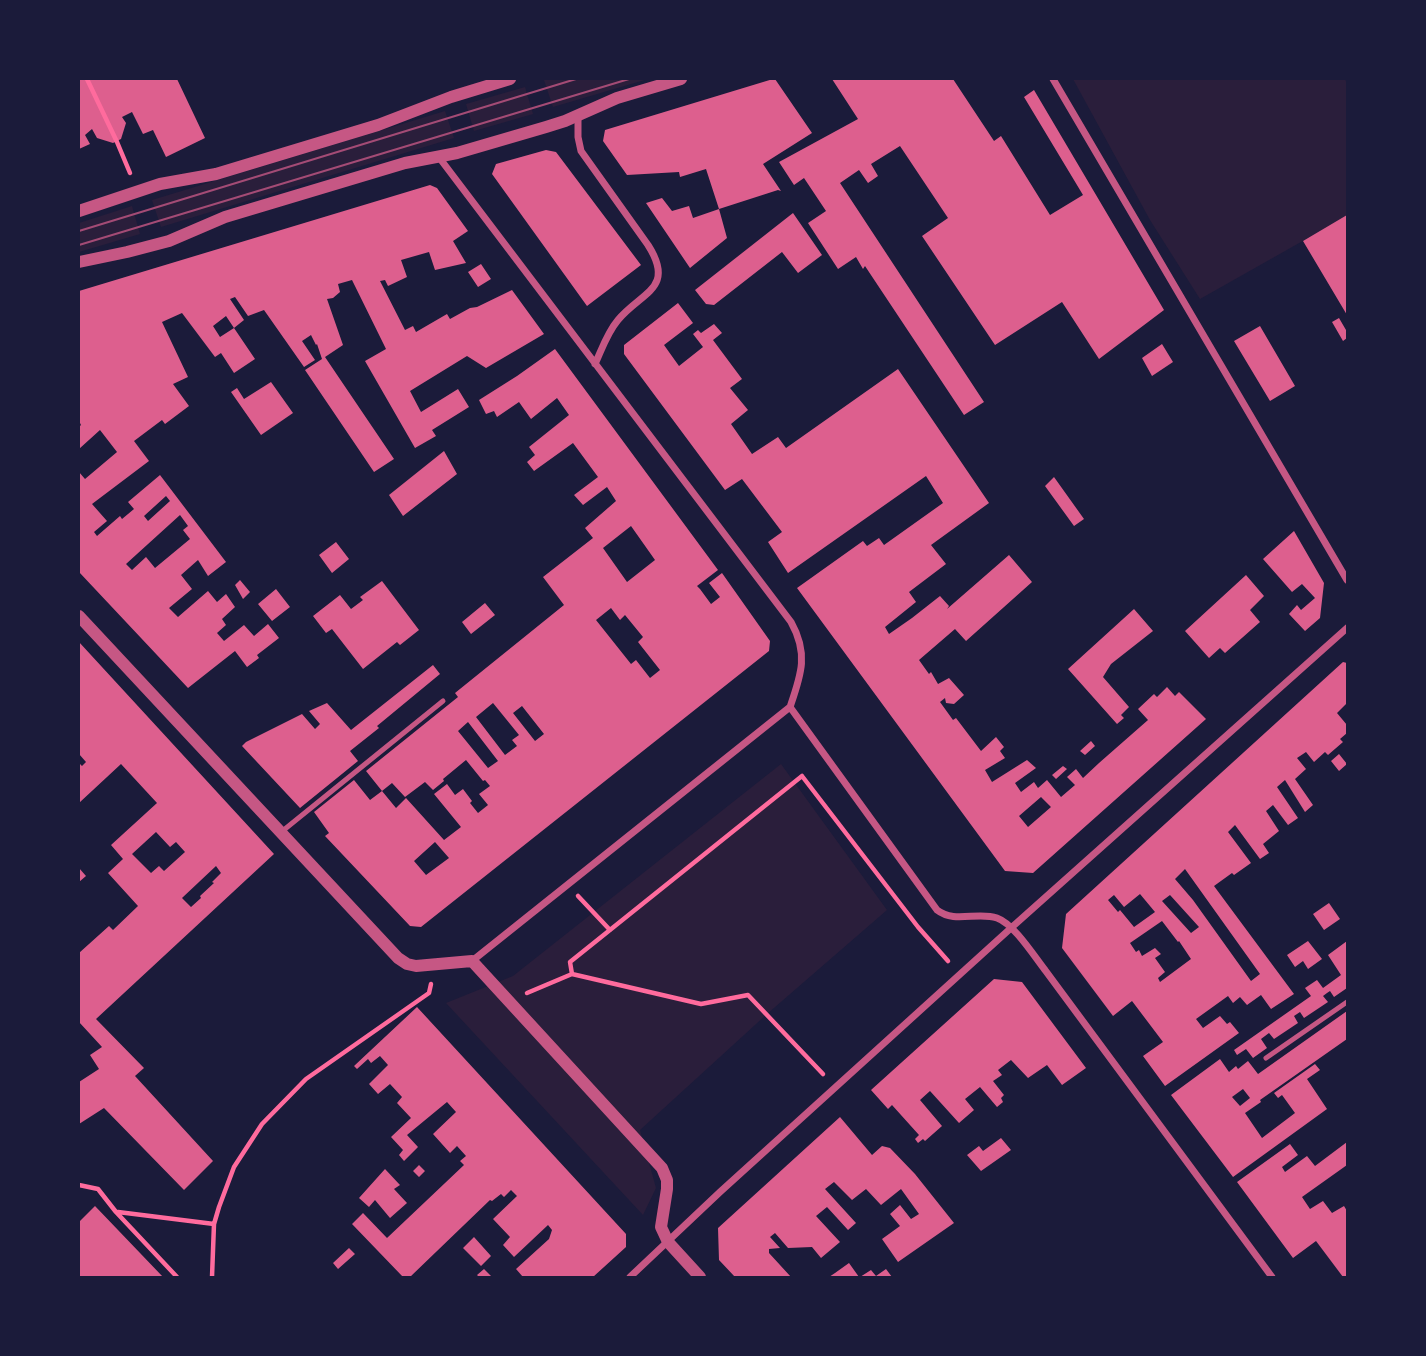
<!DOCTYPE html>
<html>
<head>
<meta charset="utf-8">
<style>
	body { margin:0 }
	#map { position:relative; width:1426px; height:1356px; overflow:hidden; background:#1b1b3a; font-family:Quicksand,sans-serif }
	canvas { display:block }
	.frame { position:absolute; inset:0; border:80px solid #1b1b3a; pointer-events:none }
</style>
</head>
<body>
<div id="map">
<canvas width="1426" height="1356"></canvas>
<div class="frame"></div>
</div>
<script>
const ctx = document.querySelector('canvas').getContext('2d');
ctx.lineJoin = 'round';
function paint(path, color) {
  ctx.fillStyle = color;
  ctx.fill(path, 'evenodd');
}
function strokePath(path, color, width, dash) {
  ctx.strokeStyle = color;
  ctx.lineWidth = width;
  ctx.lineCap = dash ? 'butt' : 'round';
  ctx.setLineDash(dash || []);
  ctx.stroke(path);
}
paint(new Path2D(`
	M548,79H648L553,107L544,80Z
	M1073,79H1345L1347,84V216L1200,299L1150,220Z
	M525,87L533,114L474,131L466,104Z
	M445,111L454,138L161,227L152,200Z
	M132,206L140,234L79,252V223Z
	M781,764L887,910L767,1014L640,1130L656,1188L643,1215L446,1003L513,976Z`), '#2a1e3b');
paint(new Path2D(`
	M79,79H177L205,138L166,157L153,130L143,134L132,112L122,117L126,123L121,139L113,143L97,138L92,129L85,135L90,144L79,149Z
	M773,79H775L812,133L763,164L781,191L778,190L719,209L727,238L690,268L646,203L662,198L672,211L689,206L693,218L719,209L706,169L680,177L679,172L627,175L603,141L605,130Z
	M832,79H953L994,141L1001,136L1050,215L1083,195L1024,97L1034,90L1164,310L1099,359L1062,302L995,345L922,236L948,218L900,146L871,164L878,176L868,183L859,170L840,183L984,402L964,415L865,266L863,269L856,257L838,269L808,223L826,211L804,178L794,185L779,162L858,119Z
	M546,150L556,152L641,265L587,306L492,174L496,164Z
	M430,185L437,188L468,231L453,241L466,263L435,270L429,252L401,260L407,277L388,286L385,280L380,281L405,330L413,326L416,332L447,314L450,319L470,308L477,307L512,290L544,334L486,368L467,356L410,391L421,412L458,389L469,407L432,430L436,436L415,448L365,361L386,349L352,280L338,284L340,292L333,298L327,299L343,345L325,357L394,459L374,472L305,370L322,359L317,344L316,345L311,335L302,341L315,360L304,367L264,310L248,316L235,297L230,299L244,320L234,328L255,359L234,373L221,353L215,357L182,313L162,322L188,377L173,384L189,406L165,424L162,420L134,441L149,461L92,504L107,521L94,532L97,536L120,516L122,519L134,509L128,502L160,475L226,562L208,576L198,560L181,575L192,589L169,608L178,617L208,591L217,602L226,594L235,607L222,619L226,625L217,633L224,641L244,625L254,636L268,624L279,638L257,655L259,658L247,667L235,651L188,688L79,572V472L85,479L117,452L100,430L79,449V427L81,425L79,421V291ZM226,316L234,328L220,337L213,326ZM166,496L170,501L148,521L144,516ZM180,515L188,526L183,530L190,539L155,568L146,557L132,570L126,564Z
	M793,213L822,255L798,273L782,252L714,305L706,304L695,290Z
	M1347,215V315L1303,241Z
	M481,264L491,279L478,287L468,272Z
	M678,303L693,323L664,345L679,366L703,347L693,334L698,330L701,333L714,324L722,333L713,340L742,379L730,388L748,410L731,424L752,454L778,437L786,448L898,369L989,503L931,545L946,564L909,592L916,602L885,627L889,634L912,618L940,596L949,606L947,609L1009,555L1032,582L966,641L955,629L919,660L929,674L931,672L938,684L949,678L964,695L954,704L946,703L945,698L940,702L953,720L956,718L981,751L996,737L1004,747L1000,751L1005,758L985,770L992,782L1027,760L1036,768L1015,783L1021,792L1034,782L1038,788L1047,780L1061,797L1075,785L1067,777L1076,769L1083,778L1099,763L1148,720L1138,709L1154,694L1157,697L1167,687L1175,696L1179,692L1206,719L1033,873L1005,871L797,588L863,541L867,546L879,538L884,545L943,503L926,476L788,573L768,542L782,532L742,479L725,490L624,354V345ZM1041,797L1051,807L1028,827L1019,816Z
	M1339,318L1346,330H1347V338L1343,341L1332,322Z
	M1260,326L1295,386L1270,401L1234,341Z
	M1162,344L1173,362L1152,376L1142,358Z
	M555,349L718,570L697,586L700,589L711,604L720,597L709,583L722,573L770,641L769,651L421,927L410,926L325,836L329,833L314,812L354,780L370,800L382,791L396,808L406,798L444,840L461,827L434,794L447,784L455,795L463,789L472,801L470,803L478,813L488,805L479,794L490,786L485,780L483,781L466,760L443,779L444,781L433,790L425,782L405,797L392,783L382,791L366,771L458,697L455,693L564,605L543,577L593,538L585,528L616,501L607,487L583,505L574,495L598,477L573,443L534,471L527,462L535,455L529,447L569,415L557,398L531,419L519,402L497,417L494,411L486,414L479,400L517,376ZM631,526L655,560L627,582L603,548ZM611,608L620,620L625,615L643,637L638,642L660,670L650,678L636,660L631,664L596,620ZM493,703L519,735L512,740L517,746L505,755L476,717ZM522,706L544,734L535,741L513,713ZM468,722L498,761L488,768L458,731ZM435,842L449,858L426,875L414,861Z
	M271,382L293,413L261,435L231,392L237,388L244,399Z
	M444,451L457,474L403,516L389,495Z
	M1054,477L1084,519L1074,526L1045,486Z
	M1294,531L1324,583L1320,618L1305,631L1289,614L1297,605L1301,610L1315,598L1302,584L1292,592L1263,559Z
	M336,542L349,559L332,573L319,555Z
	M1246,575L1264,596L1250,610L1260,622L1225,653L1220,648L1209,658L1185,631Z
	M240,580L250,592L243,599L235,585Z
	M382,581L419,630L400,645L397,642L363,669L332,629L326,633L313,616L340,595L351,609L363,600L360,597Z
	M276,589L290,607L272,621L258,604Z
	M485,603L495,615L471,634L462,622Z
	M1134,609L1153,631L1111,664L1103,677L1129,707L1121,715L1124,718L1117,724L1068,669Z
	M79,642L274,854L96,1019L144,1068L135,1076L213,1161L184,1190L104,1108L79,1124V1082L99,1069L90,1055L102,1047L79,1022V953L109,926L113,930L138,906L108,873L123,859L111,845L157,803L121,764L79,803V763L82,766L86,762L79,754ZM156,832L170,847L176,842L185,852L164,871L159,866L151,873L132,854ZM216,866L221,873L212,882L214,883L200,896L201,898L191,907L182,898Z
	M1343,662L1347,663V703L1337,713L1347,725V733L1340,739L1343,742L1328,755L1325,752L1314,762L1306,752L1297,758L1306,769L1295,779L1313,805L1305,812L1285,780L1277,787L1298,818L1288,825L1273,805L1266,811L1279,831L1263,844L1269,853L1260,859L1235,825L1228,832L1251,863L1234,875L1232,873L1214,886L1294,994L1271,1009L1261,995L1247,1005L1240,997L1233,1003L1228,996L1196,1019L1203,1028L1220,1016L1227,1024L1230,1022L1239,1033L1165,1086L1143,1056L1163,1042L1132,1001L1113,1016L1062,948L1066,914ZM1185,869L1260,974L1251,981L1193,900L1175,879ZM1140,894L1155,912L1134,927L1120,910L1118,912L1108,900L1114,895L1124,907ZM1170,895L1199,927L1191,933L1162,901ZM1162,921L1178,942L1179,941L1191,959L1160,982L1158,978L1165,972L1155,958L1161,954L1155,948L1142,956L1139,950L1136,952L1130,943Z
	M433,665L440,674L377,726L379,728L350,751L358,761L300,808L242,746L246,742L302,714L315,729L320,724L309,711L327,703L351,730Z
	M1091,741L1095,746L1085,755L1080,751Z
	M1339,754L1347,764L1339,771L1331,761Z
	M1063,766L1067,769L1056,779L1052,775Z
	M79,868L86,876L79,882Z
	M1329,903L1340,919L1324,930L1313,914Z
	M1308,941L1322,959L1308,969L1303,961L1295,967L1287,955Z
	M1347,941V988L1334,997L1330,991L1327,993L1323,996L1328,1002L1304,1018L1300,1012L1294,1016L1298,1023L1274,1039L1269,1033L1261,1039L1267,1048L1253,1058L1246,1049L1237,1055L1234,1050L1311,996L1305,988L1317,980L1323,988L1341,975L1328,955Z
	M994,979L1022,982L1086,1068L1062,1085L1047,1065L1028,1078L1011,1060L998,1070L1002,1075L993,1081L1004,1095L1001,1098L1003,1102L997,1107L980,1087L965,1099L974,1110L959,1123L930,1091L920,1100L942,1126L925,1141L923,1139L918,1143L915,1139L919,1135L892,1105L888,1109L871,1090Z
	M417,1007L626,1234V1247L593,1277H523L516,1269L549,1239L552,1230L548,1225L514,1257L503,1245L510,1237L493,1219L517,1196L511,1190L504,1197L501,1194L492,1201L490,1200L410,1277H403L352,1224L363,1213L387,1238L464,1165L460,1161L466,1156L457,1146L450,1153L433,1134L456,1112L447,1102L407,1135L418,1147L404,1161L399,1155L403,1150L391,1137L411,1118L397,1103L402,1097L390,1084L378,1094L369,1084L388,1065L380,1056L371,1063L368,1059L357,1069L354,1066Z
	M1347,1011V1039L1260,1100L1261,1102L1245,1113L1262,1138L1295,1113L1282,1095L1278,1098L1274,1093L1315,1064L1320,1070L1307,1079L1327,1109L1233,1177L1171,1095L1220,1059L1229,1072L1236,1066L1238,1069L1248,1061L1258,1074ZM1243,1089L1250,1098L1240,1106L1232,1097Z
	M840,1117L872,1155L882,1146L890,1148L915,1174L954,1223L898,1262L882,1239L900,1226L890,1214L900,1205L911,1219L919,1214L901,1189L881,1205L866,1189L852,1200L834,1182L825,1189L856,1223L848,1230L827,1207L816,1216L840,1242L821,1258L812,1247L788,1248L775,1233L770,1237L780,1248L769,1249V1253L791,1277H735L719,1260L718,1228Z
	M1001,1138L1011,1150L981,1171L967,1155L979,1146L983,1151Z
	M1347,1142V1165L1302,1197L1310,1209L1323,1201L1332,1213L1344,1206L1347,1211V1277H1343L1316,1241L1293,1258L1237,1182L1290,1144L1298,1155L1282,1167L1285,1172L1307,1156L1315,1166Z
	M419,1165L425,1171L419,1177L413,1171Z
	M385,1169L400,1185L394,1189L407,1203L390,1218L375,1200L369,1207L359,1198Z
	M95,1206L163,1277H79V1222Z
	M474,1237L491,1256L481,1266L463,1248Z
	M349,1248L355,1254L338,1269L333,1263Z
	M849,1263L859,1277H829L835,1273Z
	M484,1269L492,1277H479L477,1275Z
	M886,1269L892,1277H860L871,1270L876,1276Z`), '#dd5f8e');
strokePath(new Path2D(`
	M87,79L117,142L130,173
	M578,896L610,930
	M572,974L570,962L802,776L918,927L948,961
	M527,993L572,974L701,1004L748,995L823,1074
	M79,1185L98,1189L116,1212L177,1277
	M118,1212L214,1224
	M212,1277L214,1224L219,1207L234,1167L262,1124L306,1079L429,993L431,984`), '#ff6b9d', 4.5);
strokePath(new Path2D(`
	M280,833L443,701
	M1266,1058L1347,1002`), '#c65784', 5);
strokePath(new Path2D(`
	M1053,79L1347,580
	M578,115V137L581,151L648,245C676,289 641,292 618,320C607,333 602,349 595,364
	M438,156L791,622C809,654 801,675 790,707L937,910C955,924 977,911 997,918C1014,924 1034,956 1045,970L1272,1277
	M472,961L790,707
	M630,1277L720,1192L1011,928L1347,628`), '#c65784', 7);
strokePath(new Path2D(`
	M79,211L160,184L216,174L378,125L451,97L510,79
	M79,262L127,252L169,241L225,217L405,163L457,153L546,127L565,121L617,98L681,79
	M79,616L398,958L407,964L416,966L472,961L662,1168L667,1180V1189L661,1227L668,1242L700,1277`), '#c65784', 12);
strokePath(new Path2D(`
	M79,231L576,79
	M79,245L629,79`), '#a44b75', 2);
</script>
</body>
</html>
